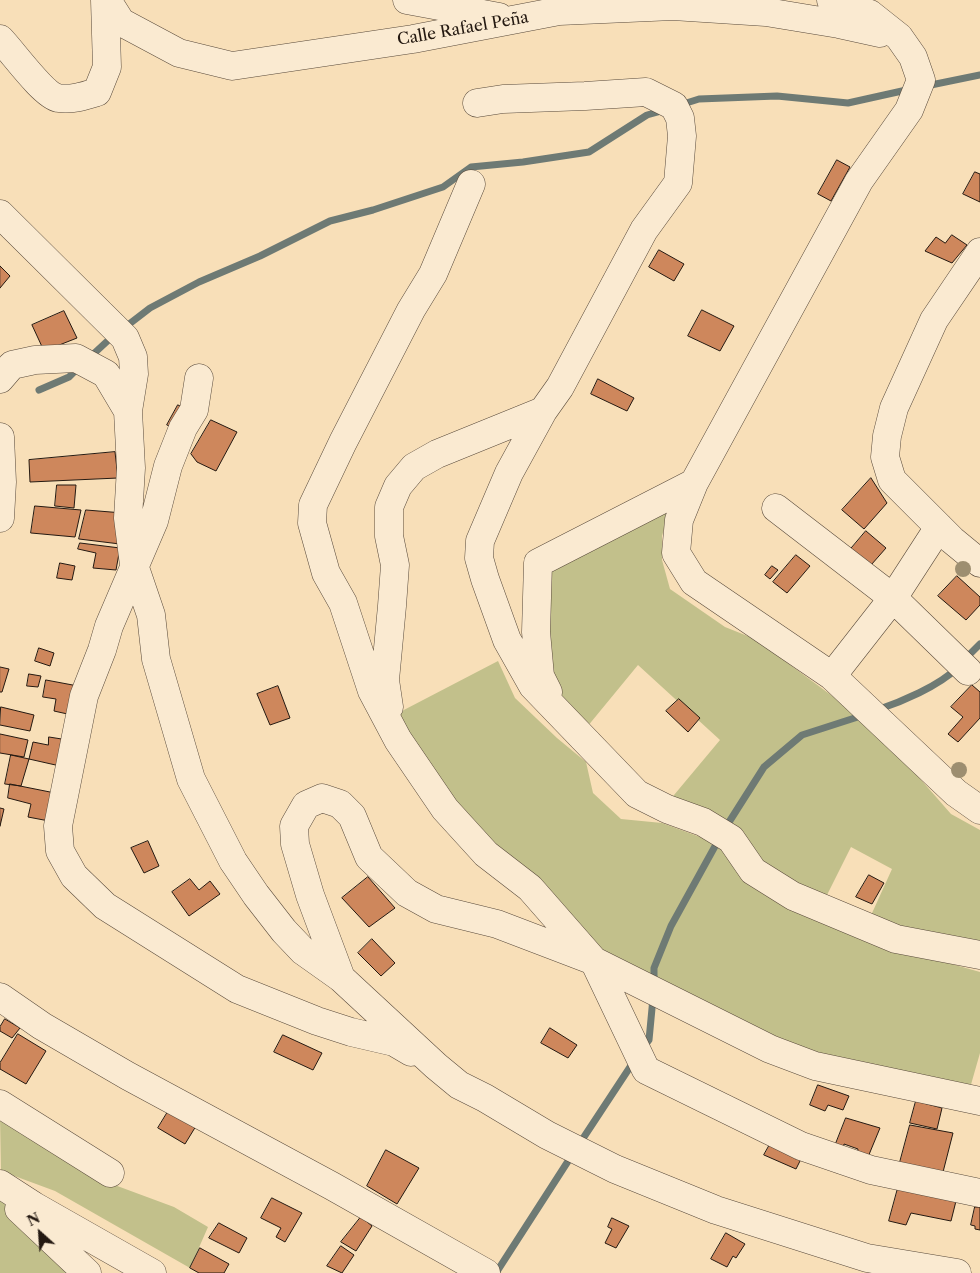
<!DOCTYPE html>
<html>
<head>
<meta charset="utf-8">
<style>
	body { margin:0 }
	#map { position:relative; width:980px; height:1273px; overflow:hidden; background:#f8dfb8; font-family:"Libre Caslon Text",serif }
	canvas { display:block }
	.north { position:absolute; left:15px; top:1208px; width:50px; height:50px; -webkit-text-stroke:4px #faead1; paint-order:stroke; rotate:334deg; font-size:14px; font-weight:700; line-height:20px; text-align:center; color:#241911 }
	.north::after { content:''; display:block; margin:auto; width:18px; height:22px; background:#241911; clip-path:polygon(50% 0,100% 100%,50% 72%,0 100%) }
</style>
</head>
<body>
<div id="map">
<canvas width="980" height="1273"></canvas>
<div class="north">N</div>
</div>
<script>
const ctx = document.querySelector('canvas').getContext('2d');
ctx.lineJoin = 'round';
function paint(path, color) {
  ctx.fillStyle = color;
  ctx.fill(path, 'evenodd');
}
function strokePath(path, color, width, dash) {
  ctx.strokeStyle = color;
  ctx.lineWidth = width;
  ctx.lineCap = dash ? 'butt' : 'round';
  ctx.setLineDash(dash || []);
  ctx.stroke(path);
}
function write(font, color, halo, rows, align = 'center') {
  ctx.font = font + ' "Libre Caslon Text",serif';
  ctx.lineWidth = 5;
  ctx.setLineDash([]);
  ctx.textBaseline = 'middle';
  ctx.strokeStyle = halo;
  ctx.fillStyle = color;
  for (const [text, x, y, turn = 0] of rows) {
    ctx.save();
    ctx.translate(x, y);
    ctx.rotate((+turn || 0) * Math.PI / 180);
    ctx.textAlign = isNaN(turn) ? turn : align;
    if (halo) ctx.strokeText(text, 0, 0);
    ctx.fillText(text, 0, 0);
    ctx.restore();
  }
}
paint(new Path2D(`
	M671,505L662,536V560L670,589L725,627L755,639L854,712L894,749L951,814L980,830V948L868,922L892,869L851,847L823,903L669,801L720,740L638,665L587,727L556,693L543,648L549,568Z
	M498,661L515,698L557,738L586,762L593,793L621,819L662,823L711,841L729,853L743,876L781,905L860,938L980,972V1053L968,1095L816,1059L591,945L482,841L406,738L400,712Z
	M0,1116L93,1177L174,1207L208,1227L190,1268L55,1191L1,1171Z
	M0,1184L92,1273H0Z`), '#c2c08b');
strokePath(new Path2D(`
	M926,86L980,75
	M680,105L699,99L777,96L848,103L911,89
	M124,328L150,308L199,282L260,256L330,221L373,210L443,187L471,167L523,162L589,152L647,115L665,110
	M88,359L115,334
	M39,390L69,377L80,366
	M964,660L980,644
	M877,710C901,702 939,686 957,668
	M724,830L764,767L802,735L864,715
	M654,985V968L671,926L719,839
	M643,1048L649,1040L653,998
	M578,1146L634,1061
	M496,1273L572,1155`), '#6e7a74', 7);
const building = new Path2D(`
	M837,160L850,167L831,201L818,194Z
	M975,172L980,174V202L963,194Z
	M952,235L967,245L952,263L925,251L936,237L945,243Z
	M659,250L684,264L674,281L649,267Z
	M0,266L10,276L0,288Z
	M702,310L734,326L720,351L688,336Z
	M64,311L77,338L44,351L32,325Z
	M598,379L634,398L627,411L591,394Z
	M178,405L190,411L179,430L167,425Z
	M211,420L237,432L216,471L197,462L191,454Z
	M115,452L118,478L30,482L29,460Z
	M871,478L887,503L864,529L842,510Z
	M57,485H76L74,508L55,506Z
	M35,506L81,510L75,537L31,533Z
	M86,510L123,513L120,544L79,539Z
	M866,531L886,548L864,573L844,557Z
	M80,543L120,548L116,570L93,568L96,553L78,549Z
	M796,555L810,566L787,593L773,582Z
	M60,563L75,566L72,580L57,578Z
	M772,566L778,570L770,579L765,575Z
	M957,576L980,597V605L966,620L938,596Z
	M39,648L54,653L50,666L35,661Z
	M0,667L9,669L2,692H0Z
	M29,674L41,676L38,687L27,686Z
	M46,680L78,686L72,715L54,711L56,699L43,697Z
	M972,685L980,692V718L958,742L948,734L963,717L951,707Z
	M278,686L290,718L270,725L257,694Z
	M679,699L700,718L688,732L666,711Z
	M1,707L34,715L30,731L0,725Z
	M0,734L28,740L24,757L0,753Z
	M49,737L68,740L60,766L29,759L33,742L48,745Z
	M11,755L29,759L21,786L5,784Z
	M10,784L55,793L49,821L28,817L31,804L8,798Z
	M0,808L4,809L0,826Z
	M148,841L159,866L144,873L131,848Z
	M869,875L884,883L872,904L856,897Z
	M368,877L395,908L369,927L342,898Z
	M190,879L199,890L210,881L220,894L189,916L172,892Z
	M372,939L395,963L381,976L358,953Z
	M5,1019L20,1028L12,1038L0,1031V1027Z
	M550,1028L577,1045L568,1058L541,1043Z
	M18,1034L46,1051L26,1084L0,1069V1063Z
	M283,1035L322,1053L313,1070L274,1052Z
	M818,1085L849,1096L843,1110L828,1105L825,1111L810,1105Z
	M916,1101L942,1108L937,1129L910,1123Z
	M169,1110L196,1126L185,1144L158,1128Z
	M846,1118L880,1128L868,1157L857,1154L858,1149L844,1144L843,1149L835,1146Z
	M910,1125L953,1133L942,1176L899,1166Z
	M773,1139L804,1153L796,1169L764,1155Z
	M386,1150L419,1168L397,1204L367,1186Z
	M898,1188L956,1201L951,1221L911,1213L906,1225L889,1221Z
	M272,1198L302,1213L285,1242L276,1237L281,1228L261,1218Z
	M975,1207H980V1230L975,1229V1226L971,1225Z
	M361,1217L372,1226L356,1251L341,1242Z
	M612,1218L629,1226L616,1248L605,1243L612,1229L608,1227Z
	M219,1223L247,1238L239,1253L209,1238Z
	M726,1233L745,1244L736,1258L733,1256L727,1267L711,1259Z
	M341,1246L354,1255L342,1273L327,1266Z
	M200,1248L229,1264L224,1273H199L190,1268Z`);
paint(building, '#ce875c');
strokePath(building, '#241911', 1);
const minor = new Path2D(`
	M107,0L121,22L179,53L232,66L413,39L559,11L673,6L766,12L839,24L880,33
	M407,0L499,17
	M831,0L870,14L899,37L913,57L921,80L909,110L859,181L694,483L679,520L676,553L694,582L832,676L956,793L980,810
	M0,39C12,51 43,95 58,98C72,100 84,96 97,92L107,67L105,0
	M477,103L503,99L585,96L646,92L674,106L680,118L682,136L678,183L644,230L560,387L543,411L509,473L480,541L479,558L485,579L507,640L533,686L637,794L667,809L703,822L731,839L753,871L793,896L896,939L980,955
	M471,184L433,274L411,310L343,442L313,505L312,523L326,573L343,603L372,691L398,740L445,809L486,854L530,888L594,961L646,1070L801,1146L871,1170L980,1193
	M0,214L125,338L133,357L134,374L128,411L131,468L128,518L134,565L151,615L156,659L191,779L233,861L256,895L284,931L303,951L341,978L436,1066L459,1085L485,1098L547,1135L615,1169L716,1210L867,1258L957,1273
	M980,252L934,320L894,408L887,436L885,457L892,480L952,540L980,563
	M199,378L194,410L183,428L168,466L154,521L109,626L102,650L84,696L58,826L60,851L74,876L105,906L237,989L317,1021L351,1032L394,1042L411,1052
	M0,379L12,365L35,360L76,358L106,374L128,411
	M0,437L2,482L0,518
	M776,508L893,598L968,671
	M832,676L893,598L939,527
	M548,692L540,676L536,632L538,563L694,483
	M389,707L385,680L392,606L395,565L389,536V507L398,486L414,467L437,454L543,411
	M341,978L310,895L295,844L294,826L306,805L322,798L340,804L352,816L369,857L407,893L436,909L497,924L594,961L770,1049L815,1066L980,1101
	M0,997L42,1026L128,1076L332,1186L486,1273
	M0,1104L110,1173
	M0,1184L34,1206L152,1273
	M19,1209L87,1273`);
strokePath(minor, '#594a3b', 29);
strokePath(minor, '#faead1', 28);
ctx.fillStyle = '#9d8e70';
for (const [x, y] of [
	[963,569],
	[959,770]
]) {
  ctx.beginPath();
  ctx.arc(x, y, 8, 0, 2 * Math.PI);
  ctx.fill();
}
write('16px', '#241911', '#faead1', [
	["Calle Rafael Peña",463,29,-10]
]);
</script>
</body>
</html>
